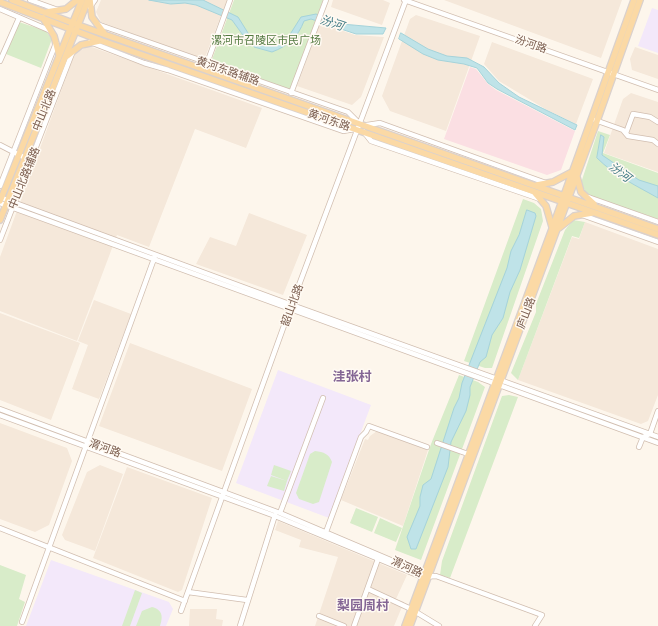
<!DOCTYPE html>
<html>
<head>
<meta charset="utf-8">
<style>
	body { margin:0 }
	canvas { display:block; background:#fdf6ec }
</style>
</head>
<body>
<canvas width="658" height="626"></canvas>
<script>
const ctx = document.querySelector('canvas').getContext('2d');
ctx.lineJoin = 'round';
function paint(path, color) {
  ctx.fillStyle = color;
  ctx.fill(path, 'evenodd');
}
function strokePath(path, color, width, dash) {
  ctx.strokeStyle = color;
  ctx.lineWidth = width;
  ctx.lineCap = dash ? 'butt' : 'round';
  ctx.setLineDash(dash || []);
  ctx.stroke(path);
}
function write(font, color, halo, rows, align = 'center') {
  ctx.font = font + ' Commissioner,"Noto Sans SC",sans-serif';
  ctx.lineWidth = 3;
  ctx.setLineDash([]);
  ctx.textBaseline = 'middle';
  ctx.strokeStyle = halo;
  ctx.fillStyle = color;
  for (const [text, x, y, turn = 0] of rows) {
    ctx.save();
    ctx.translate(x, y);
    ctx.rotate((+turn || 0) * Math.PI / 180);
    ctx.textAlign = isNaN(turn) ? turn : align;
    if (halo) ctx.strokeText(text, 0, 0);
    ctx.fillText(text, 0, 0);
    ctx.restore();
  }
}
paint(new Path2D(`
	M101,0H227L204,60L101,22L96,12Z
	M333,0H383L390,3L382,25L331,7Z
	M444,0H622L601,58Z
	M416,15L480,36L446,131L390,111L382,96L410,19Z
	M320,23L355,35L384,37L361,97L352,105L297,86Z
	M492,42L593,79L576,124L547,110L499,81L484,64Z
	M89,46L262,108L246,148L195,129L149,247L117,235L77,341L0,311V257L75,53Z
	M635,47L658,55V79L632,70L630,59Z
	M631,93L658,102V172L604,153L623,99Z
	M249,213L307,235L283,295L196,264L210,237L236,246Z
	M585,222L658,249V395L648,421L641,424L518,380L572,237L579,239Z
	M94,300L131,314L99,399L72,389L88,345L78,341Z
	M0,313L80,343L51,420L0,400Z
	M130,343L252,389L222,471L99,426Z
	M0,423L67,448L72,461L49,525L35,532L0,519Z
	M377,431L428,450L403,526L341,500L365,439L368,440L370,436Z
	M100,465L123,474L95,551L65,540L62,535L87,472Z
	M127,467L212,498L182,590L178,592L93,558Z
	M278,521L407,575L396,599L404,602L394,626H315L338,557L299,547L301,540L275,530Z
	M190,609H217L216,619L223,620L222,626H189Z`), '#f5e8da');
paint(new Path2D(`
	M652,8L658,10V53L638,46Z
	M278,370L371,405L329,518L236,483Z
	M51,560L169,602L173,609L166,626H26Z`), '#f3e8fa');
paint(new Path2D(`
	M470,67L476,69L488,84L496,90L575,131L561,170L547,175L444,139Z`), '#fbdfe3');
paint(new Path2D(`
	M234,0H323L290,91L211,62Z
	M19,22L46,31L52,39L41,68L6,54Z
	M598,131L610,135L603,153L658,173V219L590,196L586,193L581,183Z
	M523,199L534,203L541,209L543,221L492,368H485L464,361Z
	M573,220L585,222L579,238L572,236L518,380L511,373L536,312V304L565,230Z
	M459,375L478,382L485,387L421,560L395,550L431,444Z
	M509,395L518,397L450,578L440,575L442,561L502,396Z
	M315,451C324,452 329,454 332,462L319,502L313,504L299,499L296,493L310,454Z
	M274,465L291,471L287,481L271,475Z
	M271,476L287,481L284,491L267,486Z
	M356,508L378,517L372,532L350,523Z
	M380,518L402,528L396,542L374,533Z
	M0,565L26,575L19,599L25,602L17,626H0Z
	M135,590L142,593L130,626H122Z
	M152,607C163,610 163,617 160,626H136L142,611Z`), '#d8ecc9');
const water = new Path2D(`
	M149,0H203L207,2L238,17L253,41L265,45H276L283,42L289,36L301,17L316,14L342,24L386,28L383,34H356L311,19L304,21C298,37 288,46 272,52L254,47L245,38L232,20L196,5L185,3L171,4Z
	M401,33L428,49L447,56L467,58L484,67L499,83L519,97L577,125L575,130L497,89L488,83L477,68L464,64L438,60L423,54L399,39Z
	M601,135L604,137L602,155L639,180L658,186V198C637,186 615,176 597,158Z
	M527,210L535,213L536,216L520,270L510,292L503,318L492,335L486,357L480,362L470,387V395L466,411L451,442L448,467L416,549H411L407,537L420,506V497L423,485L431,479L454,408L459,398L462,383L507,268L511,251L519,235Z`);
paint(water, '#bfe3e8');
strokePath(water, '#a5d3da', 1);
const minor = new Path2D(`
	M30,0L58,10
	M404,0L658,90
	M90,7L95,0
	M0,9L51,31
	M97,24L348,112L358,122
	M90,42L144,63L168,70L343,131L355,129
	M0,61L19,18
	M206,66L230,0
	M291,93L326,0
	M595,120L623,130L628,136L653,140L658,144
	M367,125L380,123L546,183
	M364,132L371,141L540,199
	M626,133L633,114L650,117L658,122
	M0,145L31,161
	M0,186L56,43
	M588,197L658,222
	M2,198L292,305L658,437
	M0,203L658,443
	M582,215L658,242
	M0,240L73,51
	M0,409L280,513L426,575
	M0,415L275,516L422,577L436,576L542,615L535,626
	M437,443L468,454
	M639,447L643,437L650,434L658,411
	M280,513L323,398
	M0,528L185,601
	M326,532L361,437L366,432L369,426L427,447
	M368,589L411,609L439,626
	M188,592L247,600
	M181,611L290,309L406,0
	M319,616L344,626
	M22,622L155,256
	M240,626L275,515
	M354,626L378,559`);
const major = new Path2D(`
	M12,0L78,25L658,229
	M90,0L92,17L104,33
	M0,2L102,41L658,235
	M47,12L66,9L77,0
	M43,18L54,36L59,55
	M67,56L81,45L99,41
	M577,177L581,192L594,204
	M537,185L553,182L572,172
	M535,193L546,206L552,227
	M0,201L82,0
	M0,220L88,0
	M559,228L574,216L592,213
	M405,626L552,229L634,0
	M410,626L597,121L640,0`);
strokePath(minor, '#d1beb0', 6);
strokePath(major, '#dad1cd', 8);
strokePath(minor, '#fff', 4.5);
strokePath(major, '#fbd9a5', 5.5);
write('11px', '#537a41', '#fffaf3', [
	["漯河市召陵区市民广场",266,40]
]);
write('11px', '#7a5c4d', '#fffaf3', [
	["汾河路",531,44,19],
	["黄河东路辅路",228,71,19],
	["中山北路",44,110,-68],
	["黄河东路",329,120,19],
	["中山北路辅路",24,178,-68],
	["韶山北路",292,305,-70],
	["庐山路",526,313,-69],
	["渭河路",105,448,20],
	["渭河路",407,567,25]
]);
write('italic 12px', '#437c86', '#fffaf3', [
	["汾河",332,23,18],
	["汾河",620,172,37]
]);
write('bold 13px', '#846695', '#fffaf3', [
	["洼张村",352,377],
	["梨园周村",363,606]
]);
</script>
</body>
</html>
